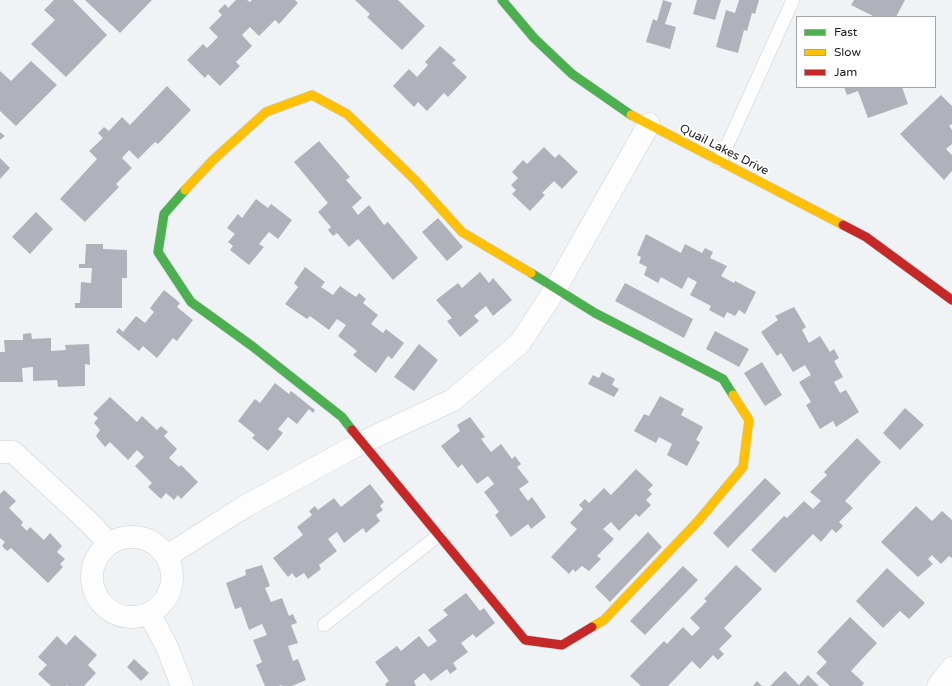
<!DOCTYPE html>
<html>
<head>
<meta charset="utf-8">
<style>
	body { margin:0 }
	#map { position:relative; width:952px; height:686px; overflow:hidden; background:#f0f3f5; font-family:"Varela Round",sans-serif }
	canvas { display:block }
	.legend { position:absolute; left:796px; top:16px; width:140px; height:72px; box-sizing:border-box; background:#fff; border:1px solid #a4a4a5; margin:0; padding:5px 7px; list-style:none; font-size:12px; color:#1b1c1d }
	.legend li { display:flex; align-items:center; gap:8px; height:20px }
	.legend b { width:20px; border:1px solid #a4a4a5 }
</style>
</head>
<body>
<div id="map">
<canvas width="952" height="686"></canvas>
<ul class="legend">
<li><b style="height:5px;background:#4caf50"></b>Fast</li>
<li><b style="height:5px;background:#ffc107"></b>Slow</li>
<li><b style="height:5px;background:#c62828"></b>Jam</li>
</ul>
</div>
<script>
const ctx = document.querySelector('canvas').getContext('2d');
ctx.lineJoin = 'round';
function paint(path, color) {
  ctx.fillStyle = color;
  ctx.fill(path, 'evenodd');
}
function strokePath(path, color, width, dash) {
  ctx.strokeStyle = color;
  ctx.lineWidth = width;
  ctx.lineCap = dash ? 'butt' : 'round';
  ctx.setLineDash(dash || []);
  ctx.stroke(path);
}
function write(font, color, halo, rows, align = 'center') {
  ctx.font = font + ' "Varela Round",sans-serif';
  ctx.lineWidth = 4;
  ctx.setLineDash([]);
  ctx.textBaseline = 'middle';
  ctx.strokeStyle = halo;
  ctx.fillStyle = color;
  for (const [text, x, y, turn = 0] of rows) {
    ctx.save();
    ctx.translate(x, y);
    ctx.rotate((+turn || 0) * Math.PI / 180);
    ctx.textAlign = isNaN(turn) ? turn : align;
    if (halo) ctx.strokeText(text, 0, 0);
    ctx.fillText(text, 0, 0);
    ctx.restore();
  }
}
paint(new Path2D(`
	M54,0H73L107,35L66,77L31,44L55,20L44,10Z
	M85,0H152L120,33Z
	M236,0H247L250,2L252,0H295L298,3L279,24L275,20L259,36L250,27L242,35L252,46L236,62L240,66L220,86L208,74L205,78L187,60L203,44L207,48L218,37L209,28L222,15L218,11L225,4L228,8Z
	M355,0H398L425,26L402,50L367,17L370,14Z
	M663,0L672,3L665,24L676,27L670,49L646,42L653,19L657,21Z
	M697,0H721L715,20L693,14Z
	M739,0H759L755,14L752,13L747,31L744,30L738,53L716,47L726,10L735,13Z
	M854,0H905L896,17H875L851,5Z
	M440,46L456,60L452,63L467,77L448,97L444,93L427,111L418,102L414,107L393,86L409,69L417,77L428,65L425,62Z
	M31,61L57,85L16,126L0,111V71L11,81Z
	M167,86L191,110L158,144L155,142L138,159L129,150L122,158L132,168L116,184L119,187L85,222L60,199L97,159L89,151L103,138L98,133L104,127L109,131L122,117L130,125Z
	M844,87H902L908,104L868,118L858,91L847,95Z
	M941,95L952,106V124L949,126L952,130V144L946,149L952,155V171L944,180L900,134Z
	M0,132L5,136L0,140Z
	M319,141L350,177L346,180L362,198L352,207L358,215L369,205L384,225L388,222L418,258L393,280L358,239L349,247L337,233L333,236L328,230L331,227L318,212L328,203L294,162Z
	M544,147L555,158L559,154L578,172L562,189L554,181L542,193L545,195L530,211L512,194L516,190L511,185L518,178L512,172L523,160L527,164Z
	M0,158L10,168L0,179Z
	M256,199L268,208L271,204L292,220L278,239L269,232L259,244L264,247L249,265L230,250L233,246L228,242L235,234L227,228L238,214L242,218Z
	M36,212L53,229L30,254L12,237Z
	M438,218L463,247L447,261L422,232Z
	M646,234L681,253L685,244L702,253L705,248L713,252L710,258L727,266L721,276L734,283L735,281L756,292L745,314L739,310L735,316L727,312L724,318L709,310L711,306L690,295L697,282L688,277L682,289L661,277L658,283L644,275L647,267L639,263L641,257L637,255Z
	M86,244H103V249L127,250V278H122V308H75V303H80L81,282L91,283L92,268H79V264H85Z
	M305,267L325,282L321,287L333,295L340,286L356,297L359,293L366,299L363,303L378,315L371,324L383,333L386,329L404,343L392,359L388,356L376,373L353,355L357,351L338,336L346,325L337,319L329,330L310,316L307,319L285,304L298,287L294,283Z
	M480,272L489,283L493,278L512,300L493,316L486,306L474,316L479,321L460,337L447,321L452,318L436,300L458,283L462,288Z
	M625,283L693,319L684,338L615,301Z
	M164,290L180,303L177,307L193,320L177,341L173,338L157,358L143,346L139,351L116,332L119,328L123,332L136,316L145,323L154,312L150,308Z
	M794,307L806,327L802,330L809,343L820,336L830,352L834,349L839,358L834,361L843,377L834,382L840,393L846,390L859,412L836,427L833,421L820,429L806,405L811,402L799,382L811,375L805,365L793,372L781,353L777,356L761,332L778,320L775,316Z
	M715,331L749,349L739,367L706,349Z
	M31,333L32,339L51,338V351L66,350L65,345L89,344L90,365L85,364V386L58,387L57,380L33,381V367L22,368L23,382H0V352H5L4,340H23V334Z
	M419,344L438,360L414,391L394,377Z
	M762,362L782,395L765,406L744,373Z
	M602,372L615,379L612,385L619,389L614,397L588,384L593,375L599,378Z
	M275,383L289,394L291,391L315,410L313,413L309,409L297,424L288,417L278,429L283,433L268,451L252,438L255,435L238,421L255,399L260,403Z
	M660,396L684,409L681,415L703,427L696,440L700,442L687,466L667,455L672,444L659,437L656,443L634,431L644,414L649,416Z
	M110,397L137,422L142,416L157,430L161,426L168,432L164,436L177,449L169,458L179,467L181,465L198,482L181,499L178,495L174,500L166,493L161,499L148,487L152,483L135,466L144,457L137,450L128,460L110,442L105,447L96,436L100,430L94,423L98,418L93,414Z
	M905,408L924,425L900,450L883,433Z
	M470,417L485,437L481,439L491,452L501,444L512,459L515,456L521,464L517,467L529,482L519,489L528,501L532,497L546,517L531,529L528,524L511,537L495,515L499,512L484,492L494,484L488,476L477,484L462,464L458,468L441,446L460,431L457,425Z
	M857,438L881,462L845,501L853,508L839,522L843,526L836,533L832,529L821,542L813,534L775,573L751,550L784,516L787,518L804,501L813,509L821,501L810,492L827,475L824,472Z
	M636,469L653,485L648,490L652,494L646,500L651,505L639,517L636,514L619,531L611,522L603,529L614,539L597,556L601,559L589,571L582,566L575,572L573,569L569,574L551,557L577,529L570,523L583,509L579,505L585,499L589,503L604,488L611,495Z
	M765,478L781,493L728,548L713,533Z
	M370,484L384,502L380,506L383,510L376,515L380,521L366,533L363,528L344,543L337,532L328,539L337,551L319,565L321,569L308,579L304,573L296,578L292,573L288,577L273,558L303,535L297,527L312,515L309,511L315,506L318,510L334,498L341,507Z
	M4,490L16,501L9,508L23,522L21,525L27,531L30,527L44,540L50,533L62,546L57,552L65,559L60,564L63,567L48,583L11,548L7,551L2,546L5,542L0,538V494Z
	M916,506L932,521L942,511L952,520V558L949,556L941,564L932,555L928,559L933,564L918,577L881,542Z
	M648,532L662,547L610,602L595,587Z
	M262,565L270,586L265,588L271,602L282,598L289,616L293,614L297,623L291,625L298,643L288,646L293,661L298,659L306,680L292,686H282V685L278,686H265L256,665L262,662L253,640L267,635L262,624L249,630L241,607L235,609L226,583L246,575L245,570Z
	M736,565L762,589L724,628L732,636L719,649L724,654L718,660L713,655L700,669L692,661L668,686H641L630,676L664,641L667,644L683,627L692,636L700,628L690,618L707,601L704,599Z
	M683,566L698,580L645,635L630,621Z
	M887,568L925,603L909,619L900,611L883,628L856,601Z
	M466,593L480,611L484,608L495,623L476,638L473,634L461,643L468,652L453,663L457,669L450,674L447,669L431,681L424,673L414,681L416,686H386L385,684L389,681L375,662L397,646L401,651L419,636L428,647L437,641L428,630L448,615L443,610Z
	M850,617L877,643L851,671L864,683L862,686H830L816,673L827,662L817,652Z
	M75,635L97,655L88,665L96,673L84,686H68L67,685L66,686H51L38,674L47,665L38,657L57,636L66,645Z
	M134,659L149,673L141,681L127,667Z
	M785,671L799,685L808,675L819,686H770Z
	M757,681L762,686H753Z`), '#afb2bb');
const lane = new Path2D(`
	M720,161L793,0
	M324,625L439,535`);
const street = new Path2D(`
	M0,452H13L91,524L109,544
	M92 577a40 40 0 1 1 80 0a40 40 0 1 1-80 0Z
	M167,556L244,507L363,442L453,400L520,343L556,288L649,124
	M149,613L167,647L182,686
	M938,686L952,668`);
const fast = new Path2D(`
	M502,0L534,38L572,74L631,115
	M185,190L164,214L158,252L191,302L252,346L342,417L352,430
	M531,273L595,313L723,379L733,395`);
const slow = new Path2D(`
	M312,95L347,114L415,180L462,232L531,273
	M631,115L843,225
	M185,190L213,160L266,112L312,95
	M592,627L604,620L699,520L743,467L749,420L733,395`);
const jam = new Path2D(`
	M843,225L866,237L952,300
	M352,430L525,640L562,645L592,627`);
strokePath(lane, '#cdd0d1', 14);
strokePath(street, '#cdd0d1', 23);
strokePath(fast, '#cdd0d1', 10);
strokePath(slow, '#cdd0d1', 10);
strokePath(jam, '#cdd0d1', 10);
strokePath(lane, '#fdfdfe', 13);
strokePath(street, '#fdfdfe', 22);
strokePath(fast, '#4caf50', 9);
strokePath(slow, '#ffc107', 9);
strokePath(jam, '#c62828', 9);
write('12px', '#1b1c1d', '#fff', [
	["Quail Lakes Drive",724,150,27]
]);
</script>
</body>
</html>
